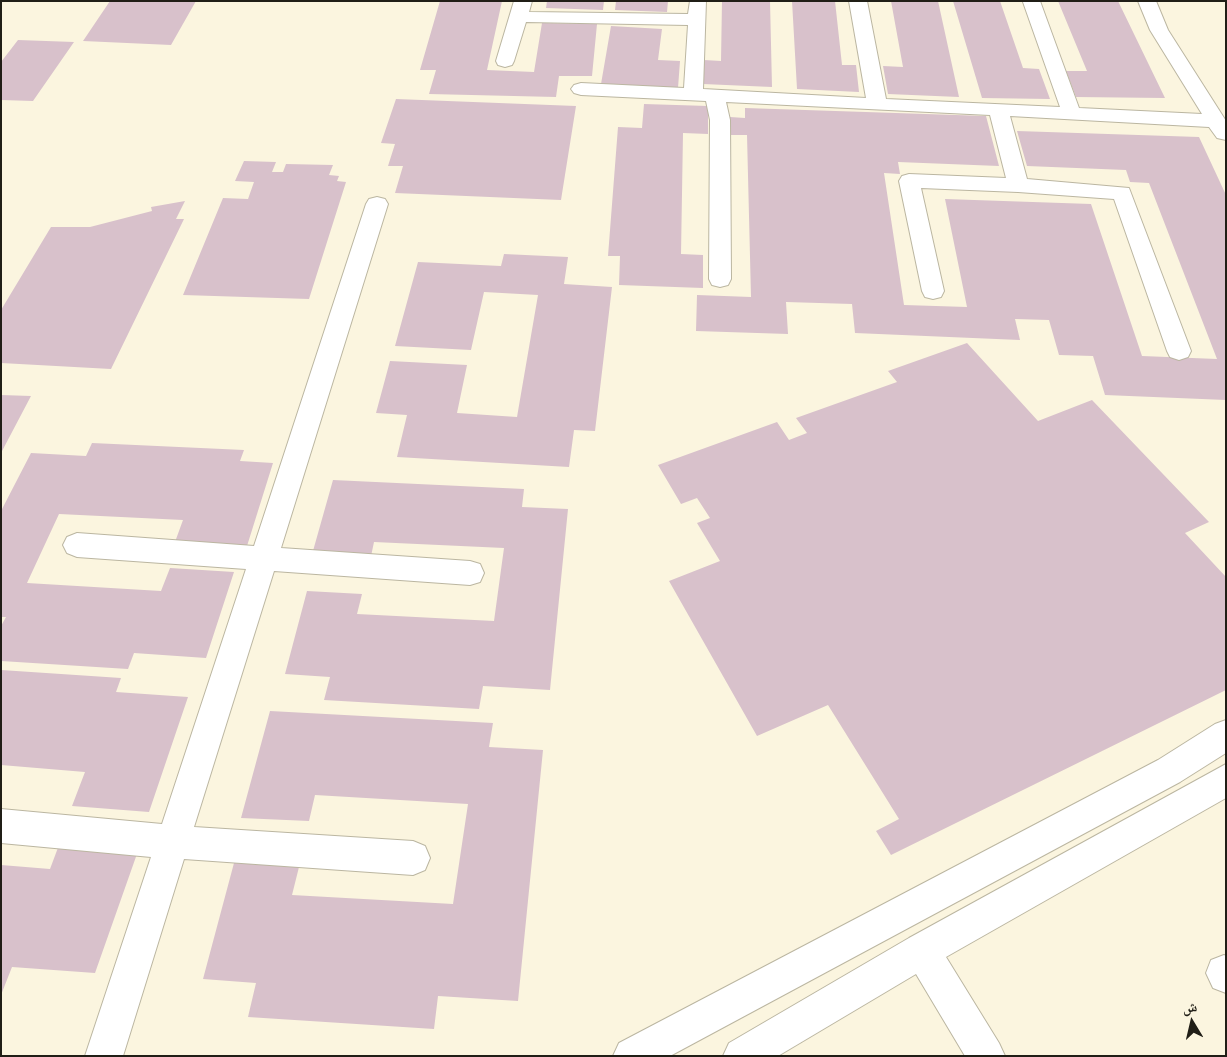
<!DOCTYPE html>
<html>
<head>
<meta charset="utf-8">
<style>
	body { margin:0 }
	#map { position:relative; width:1227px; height:1057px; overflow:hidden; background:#fbf5df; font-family:Roboto,"Noto Naskh Arabic",sans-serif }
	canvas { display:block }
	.frame { position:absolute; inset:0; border:2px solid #201e16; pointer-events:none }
	.north { position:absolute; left:1167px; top:997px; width:50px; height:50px; -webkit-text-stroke:4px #fbf5df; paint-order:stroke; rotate:351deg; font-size:14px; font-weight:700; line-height:20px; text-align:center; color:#201e16 }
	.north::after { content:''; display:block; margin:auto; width:18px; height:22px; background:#201e16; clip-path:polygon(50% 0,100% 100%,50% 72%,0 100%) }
</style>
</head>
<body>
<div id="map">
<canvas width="1227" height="1057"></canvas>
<div class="frame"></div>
<div class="north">ش</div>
</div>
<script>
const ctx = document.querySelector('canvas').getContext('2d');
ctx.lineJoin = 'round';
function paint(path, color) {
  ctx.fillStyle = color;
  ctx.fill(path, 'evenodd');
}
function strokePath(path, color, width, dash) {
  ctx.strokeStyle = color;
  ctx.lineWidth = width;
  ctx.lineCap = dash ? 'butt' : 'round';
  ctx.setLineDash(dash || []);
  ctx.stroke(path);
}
paint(new Path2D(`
	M110,1H196L171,45L83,41Z
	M440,1H502L487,70L534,72L542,23L597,24L592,76H559L556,97L429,94L436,70H420Z
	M547,1H604L603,10L546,8Z
	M616,1H668L667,12L615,10Z
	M722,1H770L772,87L703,84L704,60L721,61Z
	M792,1H835L842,65H856L859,92L797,89Z
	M891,1H938L959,97L888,94L883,66L903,67Z
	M953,1H1000L1023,68L1039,69L1050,99L982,98Z
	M1058,1H1118L1165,98L1076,97L1066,71H1087Z
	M611,26L662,29L658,60L680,61L678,88L601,84Z
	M18,40L74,42L33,101L1,100V62Z
	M396,99L576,106L561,200L395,193L403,166H388L395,144L381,143Z
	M644,104L708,106V134L683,133L681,254L703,255V288L619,285L620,256H608L618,127L642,128Z
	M745,108L986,116L999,166L898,162L900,174L884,173L904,305L967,307L945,199L1091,204L1142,356L1217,359L1149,183L1130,182L1126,170L1027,166L1017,131L1199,137L1226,195V400L1105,395L1093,356L1059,355L1049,320L1015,319L1020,340L855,333L852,304L786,302L788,334L696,331L697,295L751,297L747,135H730V117L745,118Z
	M244,161L276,162L272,172H283L286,164L333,165L329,175L339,176L337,181L346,182L309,299L183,295L223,198L248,199L254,182L235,181Z
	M185,201L176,219H184L111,369L1,363V310L51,227H90L152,211L151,207Z
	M504,254L568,257L564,284L612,287L595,431L574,430L569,467L397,457L407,415L376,413L390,361L467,365L457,413L517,417L538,295L484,292L471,350L395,346L418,262L501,266Z
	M967,343L1038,421L1092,400L1209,522L1185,533L1226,577V690L891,855L876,831L899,819L828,705L757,736L669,581L720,561L697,523L710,518L697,498L681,504L658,465L777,422L789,440L807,433L796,418L897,382L888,371Z
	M1,395L31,396L1,453Z
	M92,443L244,450L240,461L273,463L247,546L175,542L183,520L59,514L27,583L161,591L170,568L234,572L206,658L134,653L128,669L1,661V626L6,617H1V511L31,453L86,456Z
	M333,480L524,489L522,507L568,509L550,690L483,686L479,709L324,700L330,677L285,674L307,591L362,594L357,614L494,621L504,548L374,542L370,561L311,558Z
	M1,670L121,678L116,692L188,697L149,812L72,806L85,772L1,765Z
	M270,711L493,723L489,747L543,750L518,1001L438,996L434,1029L248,1017L256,983L203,979L234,863L299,867L292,895L453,904L468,804L315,795L309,821L241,818Z
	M59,845L138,851L95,973L12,967L1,995V865L50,869Z`), '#d8c1cb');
const minor = new Path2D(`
	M514,1H532L529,12L688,14L690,1H706L703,89L866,98L849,1H867L886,99L1060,107L1023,2L1040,1L1079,108L1202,114L1150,30L1138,1H1156L1168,30L1226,121V140L1217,138L1209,127L1010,116L1027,179L1129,188L1191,351L1188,357L1179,360L1170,357L1167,351L1114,199L1018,192L921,188L944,291L941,297L933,299L925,297L922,291L899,181L902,176L909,174L1006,178L990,115L726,102L730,120L731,279L728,285L720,287L712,285L709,279L710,120L706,101L581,95L574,93L571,89L574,85L581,83L684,88L688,25L526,22L514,61L512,65L505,67L498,65L496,61Z
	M377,197L385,199L388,204L281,548L470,561L480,564L484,573L480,582L470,585L274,571L194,827L413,841L425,846L430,858L425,870L413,875L184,859L123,1056H85L151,857L1,843V809L162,824L246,569L77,557L67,553L63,545L67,537L77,533L254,546L366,204L369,199Z
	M1226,720V753L1180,782L670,1056H613L619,1043L1158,760L1215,724Z
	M1226,764V798L946,957L999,1043L1005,1056H965L916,974L778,1056H723L729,1043L909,938Z
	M1224,955L1226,956V993L1213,988L1206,973L1211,960Z`);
strokePath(minor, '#bbb6a1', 2);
paint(minor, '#fff');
</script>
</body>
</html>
